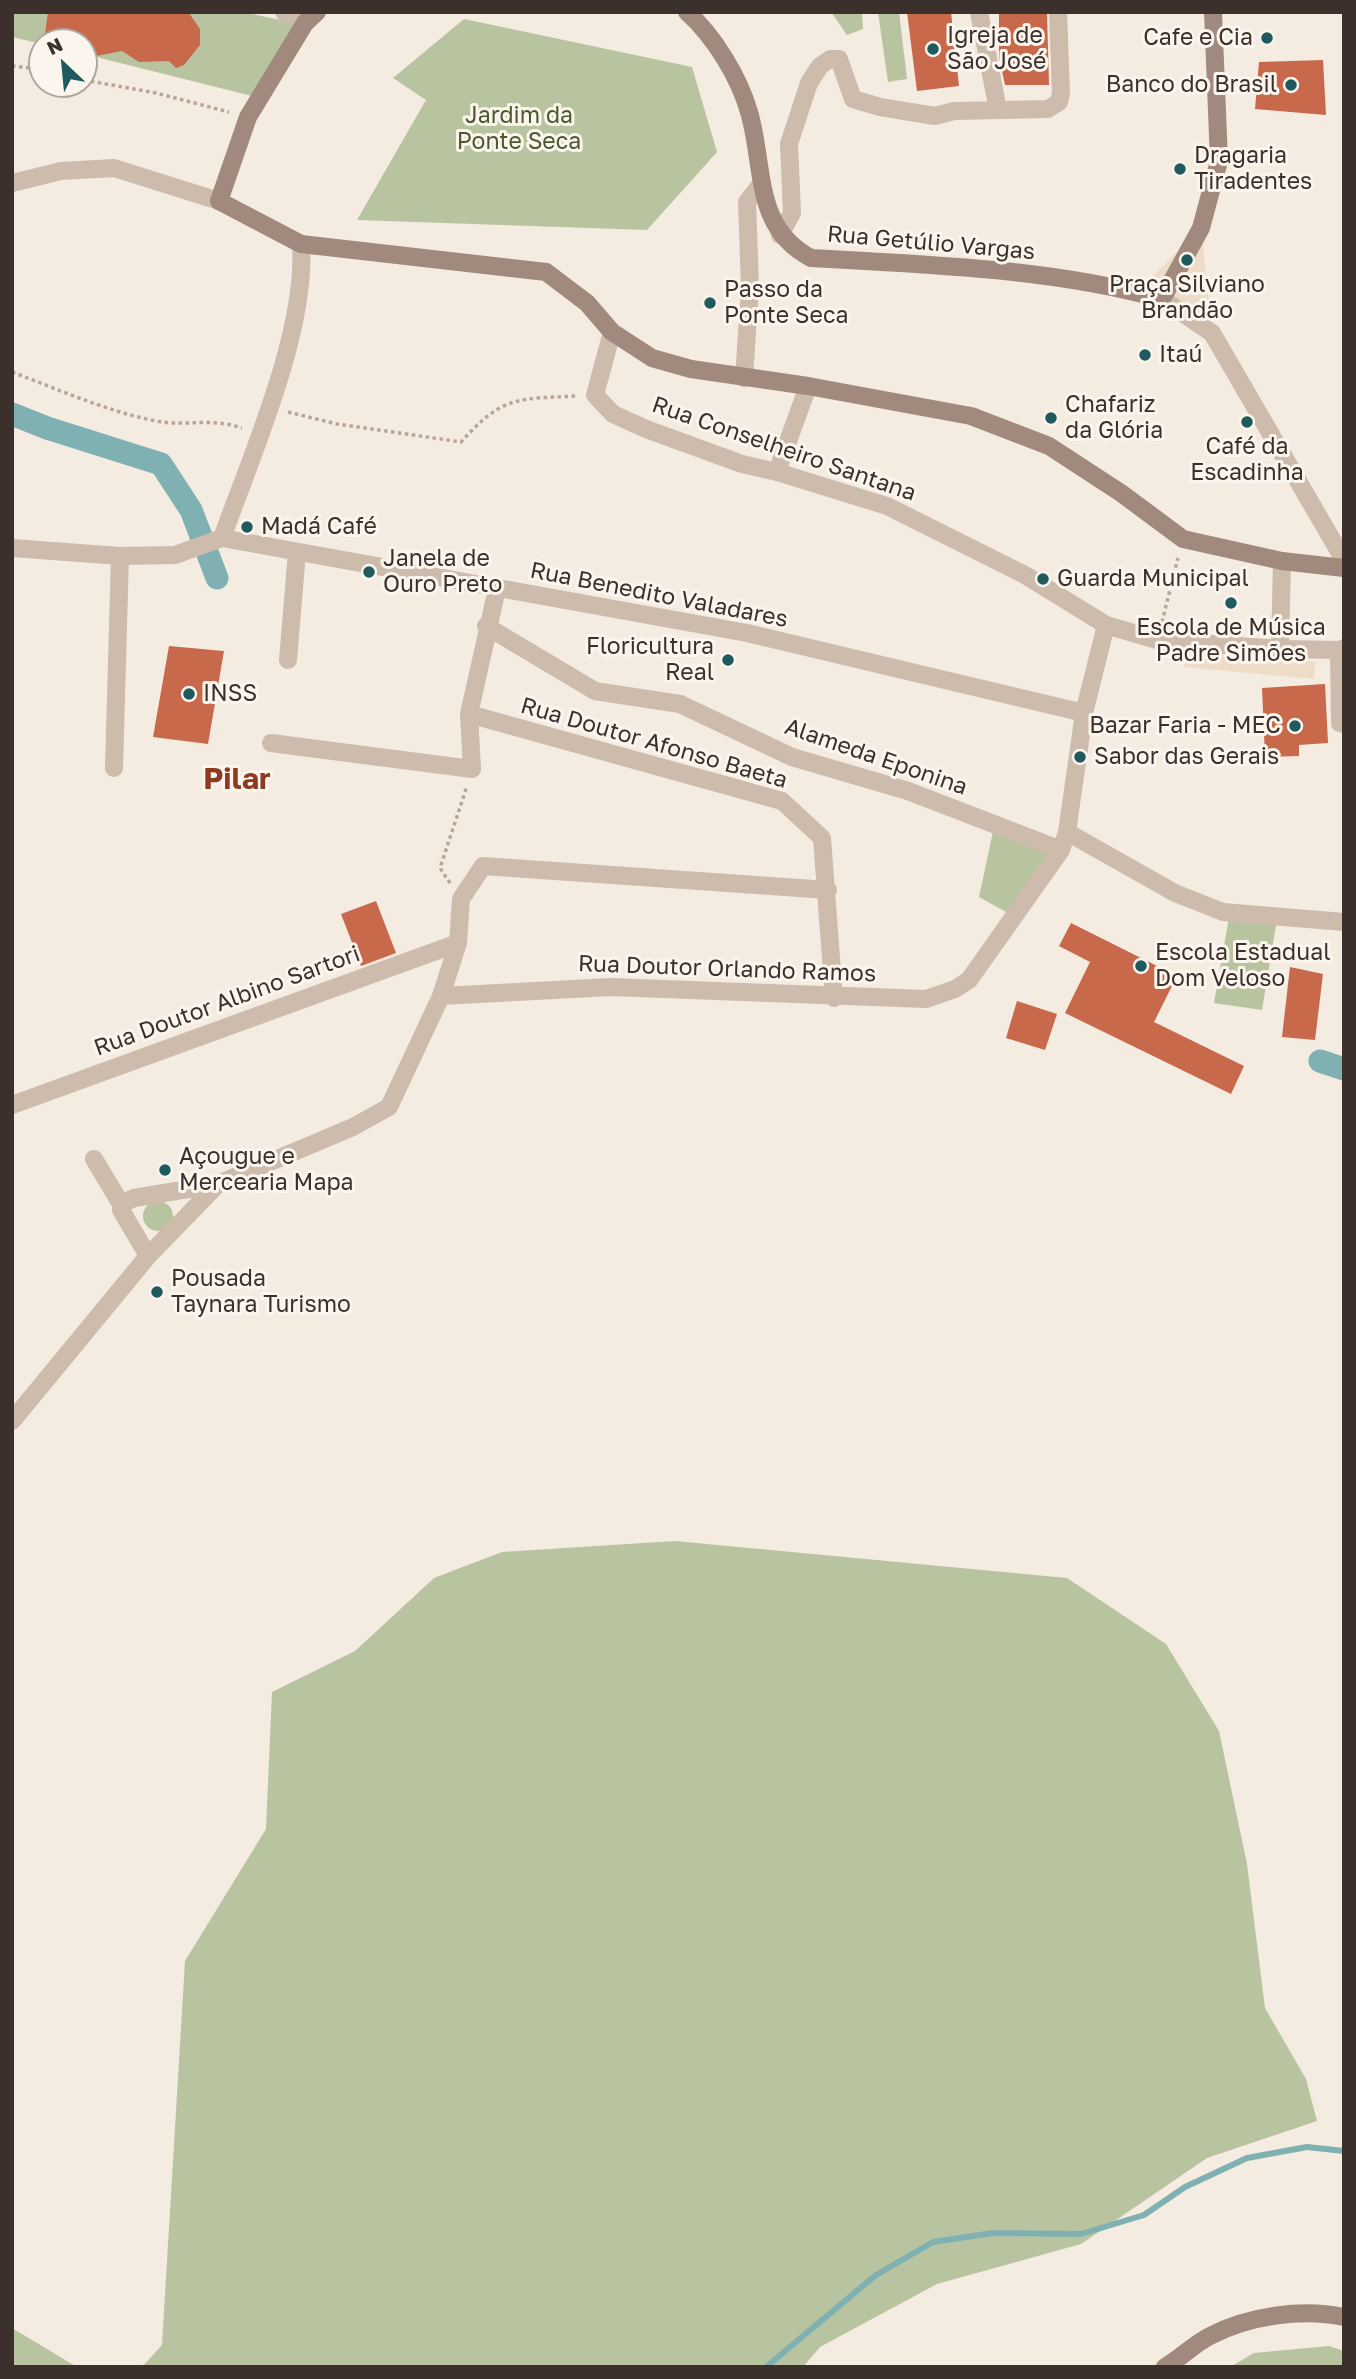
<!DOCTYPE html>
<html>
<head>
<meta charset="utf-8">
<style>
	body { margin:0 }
	#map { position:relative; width:1356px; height:2379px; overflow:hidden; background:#f4ebe1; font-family:"Golos Text",sans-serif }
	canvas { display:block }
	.frame { position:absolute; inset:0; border:14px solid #3b302b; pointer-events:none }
	.north { position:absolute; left:28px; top:28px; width:70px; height:70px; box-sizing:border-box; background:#fbf5ee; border:2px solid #aea6a0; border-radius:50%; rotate:334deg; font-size:19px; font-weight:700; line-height:28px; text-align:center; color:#3b302b }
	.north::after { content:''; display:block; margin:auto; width:24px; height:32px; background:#1f5a5e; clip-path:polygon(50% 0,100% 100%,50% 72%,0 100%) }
</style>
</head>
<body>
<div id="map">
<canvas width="1356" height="2379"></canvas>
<div class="frame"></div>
<div class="north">N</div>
</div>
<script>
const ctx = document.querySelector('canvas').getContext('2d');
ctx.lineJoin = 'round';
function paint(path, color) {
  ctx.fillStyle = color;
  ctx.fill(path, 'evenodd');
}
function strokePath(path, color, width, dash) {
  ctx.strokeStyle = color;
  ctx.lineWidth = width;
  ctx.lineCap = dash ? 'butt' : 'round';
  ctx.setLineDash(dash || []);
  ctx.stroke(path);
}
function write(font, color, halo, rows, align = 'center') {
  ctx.font = font + ' "Golos Text",sans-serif';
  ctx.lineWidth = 6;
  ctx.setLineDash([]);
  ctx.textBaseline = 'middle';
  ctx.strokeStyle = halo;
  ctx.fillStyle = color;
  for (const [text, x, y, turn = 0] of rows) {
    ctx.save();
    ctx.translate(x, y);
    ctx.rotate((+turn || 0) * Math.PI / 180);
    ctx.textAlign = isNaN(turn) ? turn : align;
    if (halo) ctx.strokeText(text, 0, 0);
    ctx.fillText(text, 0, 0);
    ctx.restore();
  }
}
paint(new Path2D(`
	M12,12H242L295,23L252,96L84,54V42L42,44L12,37Z
	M831,12H862L863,29L847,35Z
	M878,12H899L907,79L888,82Z
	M464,19L692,67L717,152L647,230L357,220L426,100L393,78Z
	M994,827L1054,851L1053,860L1006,912L979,897Z
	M1231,906L1278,913L1262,1010L1214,1003Z
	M143 1216a15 15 0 1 1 30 0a15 15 0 1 1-30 0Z
	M675,1541L1067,1578L1166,1644L1219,1731L1247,1864L1265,2008L1306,2079L1317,2121L1207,2158L1081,2244L937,2284L820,2347L803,2367H142L162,2345L185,1961L266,1829L272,1692L355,1651L434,1578L502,1552Z
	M12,2328L77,2367H12Z
	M1329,2346L1344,2351V2367H1230L1254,2353Z`), '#b8c4a0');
paint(new Path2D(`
	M1201,228L1212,333L1137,292Z
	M1186,650L1315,662L1314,679L1184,667Z`), '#ecdcc8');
strokePath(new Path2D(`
	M766,2367L876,2275L933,2242L993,2233L1081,2234L1144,2215L1185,2187L1247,2158L1307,2147L1344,2151`), '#7fb0b2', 6);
strokePath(new Path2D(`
	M12,414L47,428L161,464L191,510L217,578
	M1320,1061L1344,1069`), '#7fb0b2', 23);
paint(new Path2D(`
	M48,12L189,13L200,29V45L184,65L176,68L169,61L139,62L122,51L96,56L84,52V42L44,41Z
	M907,12H951L959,86L917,91Z
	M999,12H1047L1049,85H1005L999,57Z
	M1323,60L1326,115L1255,109L1259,62Z
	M169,646L224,651L208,744L153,737Z
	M1325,684L1328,743L1299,745V756L1265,757L1262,688Z
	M376,901L396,953L361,966L341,914Z
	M1071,923L1177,976L1154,1022L1244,1066L1231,1094L1065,1013L1090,962L1059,946Z
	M1290,967L1323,974L1315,1040L1282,1037Z
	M1017,1001L1057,1014L1045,1050L1006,1038Z`), '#c8694b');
strokePath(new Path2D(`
	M12,66L42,69
	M84,80L156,93L229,112
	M12,372C60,390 106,411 156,421C185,427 210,417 242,428
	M288,412L337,424L461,442C503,395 518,399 577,396
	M1162,622L1178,558
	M450,883L440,868L467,786`), '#b9a596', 3.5, [3.5, 3.5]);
strokePath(new Path2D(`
	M284,12L305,23
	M979,12L998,110
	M12,183L61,171L114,168L219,201
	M780,235L792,213L789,144L809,83L820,66L830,59H839L853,99L880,107L935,116L954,111L1048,109L1059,102L1061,93L1058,12
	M1162,299L1212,333L1344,560
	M612,332L595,395L613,414L646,429L742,464L777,472L887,506L1025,575L1106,625L1157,640L1280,649L1339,650
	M744,378L750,288L747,202L761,184
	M777,472L808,386
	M222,538C252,454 307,331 301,244
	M12,548L120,556L175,555L222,538L747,633L1084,713
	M486,626L595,691L680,704L792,757L908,791L1061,850
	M1344,648L1339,650L1340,723L1344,724
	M1280,649L1282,561
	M288,660L297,552
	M469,714L782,801L822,838L834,998
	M271,743L472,769L469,714L497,589
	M114,768L120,556
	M1067,832L1175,893L1223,912L1344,922
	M441,996L611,987L926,999L955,989L969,980L1061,850L1067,832L1084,713L1106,625
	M12,1105L458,943
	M94,1159L121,1204
	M148,1256L121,1210V1204L134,1198L218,1184
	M12,1421L148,1256L218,1184L353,1127L389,1107L441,996L458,943L461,899L483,866L828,890`), '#cdbbac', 18);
strokePath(new Path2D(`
	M317,12L305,23L248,117L219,201L301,244L546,272L587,303L612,332L652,358L691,369L808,386L971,416L1049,446L1121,493L1183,539L1282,561L1344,568
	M687,12C714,36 739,77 749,112C765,166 753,228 811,258C928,265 1049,268 1162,299L1201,228L1219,161L1213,12
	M1165,2367C1181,2358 1194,2344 1210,2336C1248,2316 1302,2308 1344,2317`), '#a18a7d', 18);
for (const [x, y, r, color] of [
	[1267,38,7,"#1f5a5e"],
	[933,49,7,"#1f5a5e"],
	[1291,85,7,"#1f5a5e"],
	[1180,169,7,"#1f5a5e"],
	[1187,260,7,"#1f5a5e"],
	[710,303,7,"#1f5a5e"],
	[1145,355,7,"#1f5a5e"],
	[1051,418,7,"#1f5a5e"],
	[1247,422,7,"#1f5a5e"],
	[247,527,7,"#1f5a5e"],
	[369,572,7,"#1f5a5e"],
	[1043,579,7,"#1f5a5e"],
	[1231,603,7,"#1f5a5e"],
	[728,660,7,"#1f5a5e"],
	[189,694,7,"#1f5a5e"],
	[1295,726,7,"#1f5a5e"],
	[1080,757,7,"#1f5a5e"],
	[1141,966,7,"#1f5a5e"],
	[165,1170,7,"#1f5a5e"],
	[157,1292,7,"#1f5a5e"]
]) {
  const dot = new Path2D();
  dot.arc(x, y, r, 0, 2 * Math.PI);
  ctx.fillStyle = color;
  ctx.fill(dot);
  strokePath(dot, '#fbf5ee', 2.5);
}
write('23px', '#3b302b', '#fbf5ee', [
	["Igreja de",947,36],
	["São José",947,62],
	["Cafe e Cia",1253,38,"right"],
	["Banco do Brasil",1277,85,"right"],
	["Dragaria",1194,156],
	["Tiradentes",1194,182],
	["Praça Silviano",1187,285,"center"],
	["Brandão",1187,311,"center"],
	["Passo da",724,290],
	["Ponte Seca",724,316],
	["Itaú",1159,355],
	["Chafariz",1065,405],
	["da Glória",1065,431],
	["Café da",1247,447,"center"],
	["Escadinha",1247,473,"center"],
	["Madá Café",261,527],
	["Janela de",383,559],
	["Ouro Preto",383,585],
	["Guarda Municipal",1057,579],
	["Escola de Música",1231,628,"center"],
	["Padre Simões",1231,654,"center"],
	["Floricultura",714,647,"right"],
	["Real",714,673,"right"],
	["INSS",203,694],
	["Bazar Faria - MEC",1281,726,"right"],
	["Sabor das Gerais",1094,757],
	["Escola Estadual",1155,953],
	["Dom Veloso",1155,979],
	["Açougue e",179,1157],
	["Mercearia Mapa",179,1183],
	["Pousada",171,1279],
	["Taynara Turismo",171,1305]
], 'left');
write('23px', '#4a5a2e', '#fbf5ee', [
	["Jardim da",519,116],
	["Ponte Seca",519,142]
]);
write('23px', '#3b302b', '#fbf5ee', [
	["Rua Getúlio Vargas",931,243,5],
	["Rua Conselheiro Santana",784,449,19],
	["Rua Benedito Valadares",659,595,11],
	["Rua Doutor Afonso Baeta",654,743,16],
	["Alameda Eponina",876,757,19],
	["Rua Doutor Orlando Ramos",727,969,2],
	["Rua Doutor Albino Sartori",227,1001,-20]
]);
write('bold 30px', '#8c3b22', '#fbf5ee', [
	["Pilar",237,779]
]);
</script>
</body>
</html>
